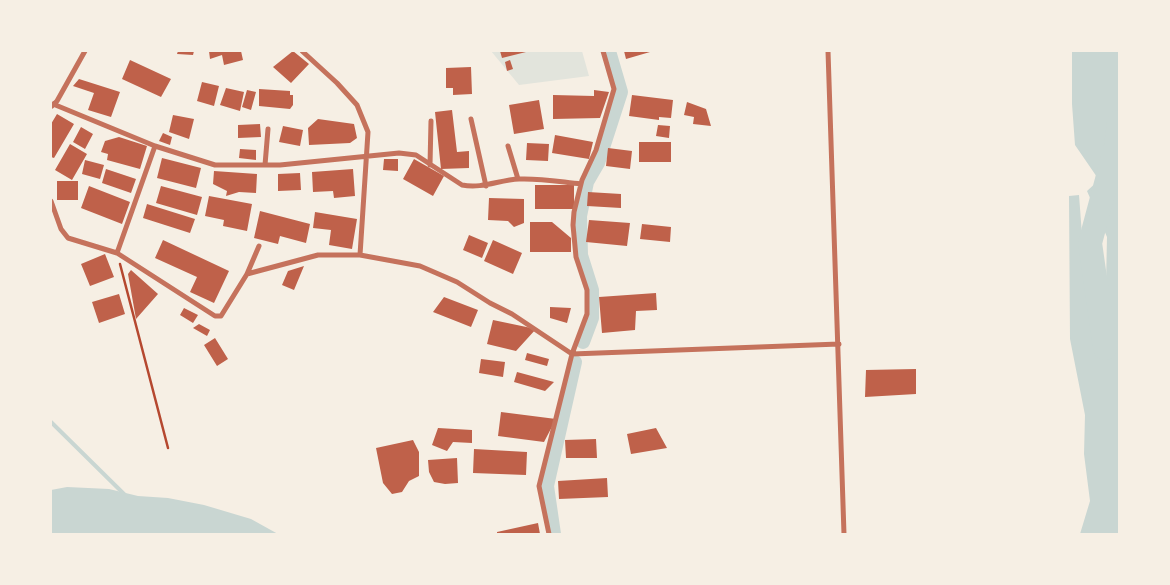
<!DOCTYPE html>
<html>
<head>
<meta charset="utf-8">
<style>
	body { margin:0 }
	#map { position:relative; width:1170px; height:585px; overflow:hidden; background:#f6efe4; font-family:"DejaVu Sans",sans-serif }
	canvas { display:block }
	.frame { position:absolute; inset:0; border:52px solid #f6efe4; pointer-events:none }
</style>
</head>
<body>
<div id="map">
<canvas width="1170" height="585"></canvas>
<div class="frame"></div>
</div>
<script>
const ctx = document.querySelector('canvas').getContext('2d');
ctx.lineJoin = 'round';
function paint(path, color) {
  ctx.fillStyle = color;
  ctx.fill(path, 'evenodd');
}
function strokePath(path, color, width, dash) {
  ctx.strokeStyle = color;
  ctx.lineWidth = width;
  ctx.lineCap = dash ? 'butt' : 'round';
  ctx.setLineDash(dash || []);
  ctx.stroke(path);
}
paint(new Path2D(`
	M491,51H582L589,76L519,85Z`), '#e2e4dc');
paint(new Path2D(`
	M1072,51H1119V534H1080L1090,501L1084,454L1085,415L1070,339L1069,196L1079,195L1082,235L1094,307L1100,316L1106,284L1107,237L1087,191L1099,180L1075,145L1072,104Z
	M67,487L109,489L138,496L168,498L204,505L251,519L278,534H51V490Z`), '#c9d6d2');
strokePath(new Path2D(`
	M51,422L126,496`), '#c9d6d2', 4);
strokePath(new Path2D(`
	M583,342L592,318V290L581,255L580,216L587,182L598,163L621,92L609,51
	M554,534L547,486L575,362`), '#c9d6d2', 14);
strokePath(new Path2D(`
	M1105,348L1090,243L1116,146L1119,122`), '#c9d6d2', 24);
paint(new Path2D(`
	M178,51H194L193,55L177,54Z
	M209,51H241L243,60L224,65L222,55L210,59Z
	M293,51L309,64L291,83L273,67Z
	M500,51H526V52L502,58Z
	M624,51H650V52L626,59Z
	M130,60L171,79L161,97L122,79Z
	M510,60L513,69L507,71L505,62Z
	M471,67L472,94L453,95V88H446V68Z
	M79,79L120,92L111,117L88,110L94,93L73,86Z
	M202,82L219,86L214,106L197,101Z
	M226,88L244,92L240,111L220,105Z
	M259,89L290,91V95H293V105L290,109L259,106Z
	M247,90L256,92L251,110L242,107Z
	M594,90L609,92L600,118L553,119V95L594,96Z
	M632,95L673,100L671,118L659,117V120L629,116Z
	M539,100L544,129L514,134L509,105Z
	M687,102L706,109L711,126L693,124L694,117L684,115Z
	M452,110L457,152L469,151V168L441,169L435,112Z
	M57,114L74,124L54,158L51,157V124Z
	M173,115L194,119L189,139L169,132Z
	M318,119L354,124L357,138L350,143L309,145L308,128Z
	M260,124L261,137L238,138V125Z
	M658,125L670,126L669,138L656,136Z
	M283,126L303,130L300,146L279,142Z
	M81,127L93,134L85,149L73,142Z
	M163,133L172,137L170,145L159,141Z
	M555,135L593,142L589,159L552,153Z
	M119,137L147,146L140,169L107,160L108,154L101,152L105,141Z
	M639,142H671V162H639Z
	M527,143L549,144L548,161L526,160Z
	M70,144L87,154L72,180L55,170Z
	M608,148L632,151L630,169L606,166Z
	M240,149L256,150V160L239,158Z
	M162,158L201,168L196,188L157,178Z
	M384,159H398V171L383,170Z
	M414,159L444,176L433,196L403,179Z
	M85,160L104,165L100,179L82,174Z
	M106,169L136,179L131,193L102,183Z
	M353,169L355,196L334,198L333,191L313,192L312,172Z
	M214,171L257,174L256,193L239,192L226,196L227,191L213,184Z
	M300,173L301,190L278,191V174Z
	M57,181H78V200H57Z
	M535,185H574V209H535Z
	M89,186L130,202L122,224L81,208Z
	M161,186L202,197L197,215L156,203Z
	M588,192L621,194V208L587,206Z
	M209,196L252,204L247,231L223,226L224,220L205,216Z
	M489,198L524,199V223L514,227L508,221L488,220Z
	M147,204L195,219L190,233L143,218Z
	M260,211L310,224L306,243L280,236L278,244L254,238Z
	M315,212L357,219L352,249L329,245L331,230L313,228Z
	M589,220L630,223L627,246L586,242Z
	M530,222H552L571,238V252H530Z
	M642,224L671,227L670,242L640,239Z
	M469,235L488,243L482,258L463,250Z
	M163,240L229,271L214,303L190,292L197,277L155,258Z
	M493,240L522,253L513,274L484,261Z
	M105,254L114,277L90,286L81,264Z
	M304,266L294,290L282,285L288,271Z
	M131,270L158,294L136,319L128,274Z
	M656,293L657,310L636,311L635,330L602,333L599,297Z
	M119,294L125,314L99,323L92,302Z
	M444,297L478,310L471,327L433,312Z
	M550,307L571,308L567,323L550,318Z
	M184,308L198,315L193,323L180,315Z
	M493,320L536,329L516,351L487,344Z
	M199,324L210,330L207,336L193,328Z
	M215,338L228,359L217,366L204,345Z
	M527,353L549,359L547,366L525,360Z
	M481,359L505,362L503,377L479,373Z
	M916,369V394L865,397L866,370Z
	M517,372L554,382L545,391L514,382Z
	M501,412L556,419L544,442L498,436Z
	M438,428L472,430V443L453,442L447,451L432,445Z
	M656,428L667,448L631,454L627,434Z
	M596,439L597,458H566L565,440Z
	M413,440L419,452V476L409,481L402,492L392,494L383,483L376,448Z
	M474,449L527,452L526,475L473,473Z
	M457,458L458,483L445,484L434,482L429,472L428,460Z
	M607,478L608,497L559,499L558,481Z
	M538,523L540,534H497V532Z`), '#bf614a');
strokePath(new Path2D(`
	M120,264L168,448`), '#b5482f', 2.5);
strokePath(new Path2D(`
	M828,51L844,534
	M53,104L155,146L117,253
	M52,106L57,101L85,51
	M471,119L486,186
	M155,146L215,165H280L399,153L416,155L462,185C482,189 499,180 519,179C540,178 561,182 581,184
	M508,146L518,179
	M265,165L268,129
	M430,165L431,121
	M51,201L61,229L68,238L117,253L215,316H221L247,274L318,255H360L368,132L357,105L337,83L302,51
	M360,255L420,266L457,282L490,303L512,314L572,354L839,344
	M247,274L259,246
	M549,534L539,486L572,354L587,314V290L576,257L573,225L574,212L582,180L596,150L614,89L603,51`), '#c5725c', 5);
</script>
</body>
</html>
